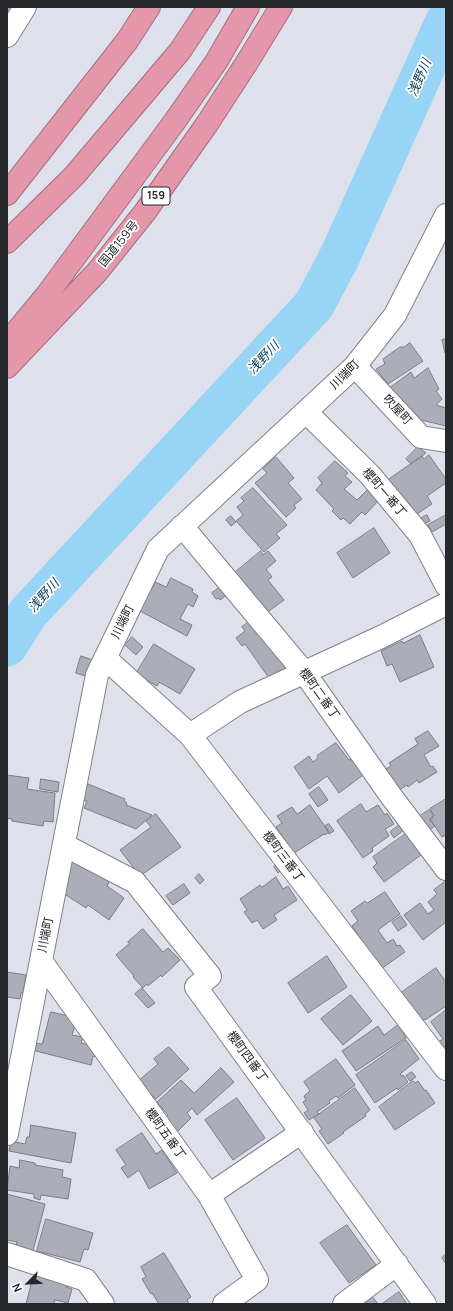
<!DOCTYPE html>
<html>
<head>
<meta charset="utf-8">
<style>
	body { margin:0 }
	#map { position:relative; width:453px; height:1311px; overflow:hidden; background:#dee1ec; font-family:Manrope,sans-serif }
	canvas { display:block }
	.frame { position:absolute; inset:0; border:8px solid #27282c; pointer-events:none }
	.north { position:absolute; left:8px; top:1263px; width:40px; height:40px; -webkit-text-stroke:3px #fff; paint-order:stroke; rotate:246deg; font-size:11px; font-weight:700; line-height:16px; text-align:center; color:#27282c }
	.north::after { content:''; display:block; margin:auto; width:14px; height:18px; background:#27282c; clip-path:polygon(50% 0,100% 100%,50% 72%,0 100%) }
</style>
</head>
<body>
<div id="map">
<canvas width="453" height="1311"></canvas>
<div class="frame"></div>
<div class="north">N</div>
</div>
<script>
const ctx = document.querySelector('canvas').getContext('2d');
ctx.lineJoin = 'round';
function strokePath(path, color, width, dash) {
  ctx.strokeStyle = color;
  ctx.lineWidth = width;
  ctx.lineCap = dash ? 'butt' : 'round';
  ctx.setLineDash(dash || []);
  ctx.stroke(path);
}
function paint(path, color) {
  ctx.fillStyle = color;
  ctx.fill(path, 'evenodd');
}
function write(font, color, halo, rows, align = 'center') {
  ctx.font = font + ' Manrope,"Noto Sans JP",sans-serif';
  ctx.lineWidth = 3.5;
  ctx.setLineDash([]);
  ctx.textBaseline = 'middle';
  ctx.strokeStyle = halo;
  ctx.fillStyle = color;
  for (const [text, x, y, turn = 0] of rows) {
    ctx.save();
    ctx.translate(x, y);
    ctx.rotate((+turn || 0) * Math.PI / 180);
    ctx.textAlign = isNaN(turn) ? turn : align;
    if (halo) ctx.strokeText(text, 0, 0);
    ctx.fillText(text, 0, 0);
    ctx.restore();
  }
}
strokePath(new Path2D(`
	M7,646L28,613L314,305L339,258L446,21`), '#98d4f5', 41);
const building = new Path2D(`
	M7,7H12L7,14Z
	M446,339V352L445,353L442,340Z
	M410,343L423,361L388,384L376,369L385,364L383,359L400,347H404Z
	M428,368L439,389L436,391L442,399L436,405L446,408V426L421,420L414,413H412L388,389L411,372L414,378Z
	M418,447L426,453L411,464L406,459Z
	M429,455L446,479V483L427,496L432,504L411,518L386,481L422,456L424,459Z
	M276,457L294,478L288,483L302,499L294,505L296,508L286,517L255,483L267,473L263,469Z
	M335,461L348,473L345,476L352,482L344,489L357,500L367,490L379,500L365,515L362,512L350,524L343,518L341,520L332,511L334,509L316,490L322,483L318,478Z
	M253,488L287,525L276,534L280,538L264,552L236,521L243,515L237,507L244,501L241,498Z
	M427,515L430,521L418,527L415,522Z
	M446,515V524L432,532L428,525Z
	M231,516L236,522L231,526L226,520Z
	M374,528L390,553L353,578L337,553Z
	M261,551L263,555L268,551L276,561L266,569L272,577L268,580L284,600L266,613L232,575Z
	M171,578L193,589L192,592L198,596L193,607L188,604L180,619L192,625L187,636L140,611L155,582L166,587Z
	M223,585L229,593L220,600L219,598L216,599L212,593Z
	M252,620L294,668L269,678L245,644L242,646L236,638L245,631L242,627Z
	M420,635L434,667L400,682L392,664L387,666L381,651L402,641L403,643Z
	M132,637L143,647L136,655L125,645Z
	M154,644L195,669L180,694L159,682L157,686L136,674Z
	M81,656L93,660L88,677L76,673Z
	M428,731L439,746L424,755L431,767L433,766L437,772L419,783L417,780L408,787L407,785L399,790L391,780H393L386,769L391,766L389,763L418,744L415,739Z
	M336,743L349,760L351,759L363,775L339,793L327,776L309,789L294,767L309,756L313,762L318,758L317,756Z
	M7,775L29,778L27,789L55,793L53,822L44,821L43,826L12,821V819L7,818Z
	M41,779L59,782L58,792L40,789Z
	M88,784L125,799L124,801L127,803L126,805L152,815L136,829L84,808L87,801L82,800Z
	M319,787L328,800L318,807L309,794Z
	M446,799V835L442,837L430,819L434,816L430,809Z
	M361,804L366,812L378,805L385,815L387,813L394,824L385,829L389,836L372,848L373,851L363,858L337,821Z
	M310,805L329,832L325,835L324,834L294,853L276,827L282,823L277,816L292,807L297,814Z
	M429,810L434,816L430,819L435,826L429,830L420,816Z
	M156,814L181,847L140,876L120,850L151,827L146,821Z
	M329,824L334,831L329,834L325,826Z
	M401,824L405,829L394,838L390,832Z
	M407,833L425,852L384,882L373,867L377,863L373,857Z
	M73,854L110,880L107,886L124,898L109,920L88,905L86,908L60,891Z
	M276,865L280,871L278,873L274,867Z
	M199,874L204,880L200,884L195,878Z
	M276,877L283,889L288,886L297,900L274,915L277,920L263,929L257,920L252,923L244,912L247,910L240,899L260,885L262,887Z
	M446,881V922L423,940L404,915L420,903L428,914L434,910L428,902L437,894L434,890Z
	M184,884L190,893L173,905L166,896Z
	M385,892L400,914L378,930L387,943L393,939L397,946L400,945L405,952L381,969L352,926L358,921L351,911L365,901L367,903Z
	M401,916L407,925L398,931L392,922Z
	M143,929L163,952L168,948L180,960L162,977L161,975L148,986L147,984L143,988L133,977L134,976L116,955L130,943L128,942Z
	M327,956L347,987L308,1013L288,983Z
	M436,968L446,982V1006L425,1020L424,1019L421,1021L401,993Z
	M7,972L26,975L23,993H21L20,999L7,997Z
	M142,988L155,1003L148,1008L135,994Z
	M351,995L372,1021L343,1045L321,1019Z
	M446,1010V1056L437,1043L443,1039L431,1022Z
	M51,1012L77,1018L72,1035L83,1037L81,1043L98,1047L96,1057L93,1056L91,1065L32,1050L33,1043L42,1044Z
	M398,1025L406,1038L356,1071L342,1051L378,1026L384,1035Z
	M406,1040L419,1059L400,1074L402,1076L403,1075L408,1082L398,1090L397,1088L375,1103L356,1075Z
	M169,1047L189,1069L156,1099L153,1096L151,1098L137,1082L158,1064L154,1059Z
	M336,1059L355,1085L338,1098L336,1096L329,1101L330,1103L317,1112L319,1114L309,1120L304,1113L308,1110L303,1102L306,1100L304,1096L310,1091L304,1082Z
	M221,1068L234,1082L197,1115L192,1108L187,1113L191,1118L177,1132L165,1118L168,1115L157,1102L181,1080L194,1093Z
	M412,1072L416,1077L410,1081L406,1076Z
	M413,1081L415,1083L418,1081L425,1091L426,1090L435,1103L395,1130L379,1107Z
	M355,1088L370,1110L365,1114L366,1116L343,1132L344,1133L328,1144L319,1131L322,1129L314,1118Z
	M237,1098L265,1138L233,1160L205,1120Z
	M31,1125L76,1133L71,1163L9,1151L11,1141L25,1144L27,1137H29Z
	M142,1133L156,1154L162,1150L177,1173L149,1189L139,1170L128,1178L121,1168L126,1165L116,1150Z
	M20,1160L35,1163V1165L63,1170L62,1177L71,1179L68,1199L41,1195L40,1200L34,1198V1194L7,1190L10,1166L19,1168Z
	M7,1194L45,1204L33,1251L16,1247L17,1242L7,1240Z
	M46,1219L93,1233L88,1250L84,1249L80,1262L37,1251Z
	M347,1225L376,1265L349,1283L320,1243Z
	M164,1253L191,1297L187,1300L189,1304H159L152,1293L151,1294L142,1279L146,1277L141,1267Z
	M446,1254V1264L442,1258Z
	M36,1271L68,1279L66,1287L72,1289L68,1303L55,1300L54,1304H26L33,1277L35,1278Z
	M399,1292L407,1304H382Z
	M372,1296L378,1304H360Z`);
paint(building, '#abaeb8');
strokePath(building, '#7a7d86', 1);
const minor = new Path2D(`
	M7,36L25,7
	M355,366L421,437L446,441
	M306,412L370,475L420,535L446,585
	M182,526L304,672L391,796L446,869
	M105,658L190,735L446,1069
	M190,735L240,702L381,637L446,604
	M64,845L135,882L210,976L196,987L425,1304
	M41,961L209,1195L257,1280L224,1304
	M7,1134L97,675L158,549L355,366L395,315L446,215
	M209,1195L302,1132
	M7,1254L86,1280L103,1304
	M344,1304L397,1264`);
const highway = new Path2D(`
	M7,194L127,41L149,7
	M7,242L74,176L180,51L209,7
	M7,343L46,296L175,121L216,62L248,7
	M7,367L97,272L145,212L207,124L246,64L281,7`);
strokePath(minor, '#80828c', 24);
strokePath(highway, '#a2707e', 24);
strokePath(minor, '#fff', 22);
strokePath(highway, '#e496aa', 22);
for (const [x, y, w] of [
	[156,196,28]
]) {
  const box = new Path2D();
  box.roundRect(x - w / 2, y - 9, w, 18, 3);
  ctx.fillStyle = '#fff';
  ctx.fill(box);
  strokePath(box, '#27282c', 1);
}
write('bold 11px', '#27282c', null, [
	["159",156,196]
]);
write('12px', '#27282c', '#fff', [
	["国道159号",119,244,-51],
	["川端町",345,375,-45],
	["吹屋町",397,410,47],
	["櫻町一番丁",384,493,49],
	["川端町",123,622,-64],
	["櫻町二番丁",319,694,54],
	["櫻町三番丁",283,857,53],
	["川端町",46,935,-79],
	["櫻町四番丁",247,1057,54],
	["櫻町五番丁",165,1134,54]
]);
write('italic 13px', '#093d53', '#fff', [
	["浅野川",420,78,-66],
	["浅野川",264,358,-47],
	["浅野川",44,596,-48]
]);
</script>
</body>
</html>
